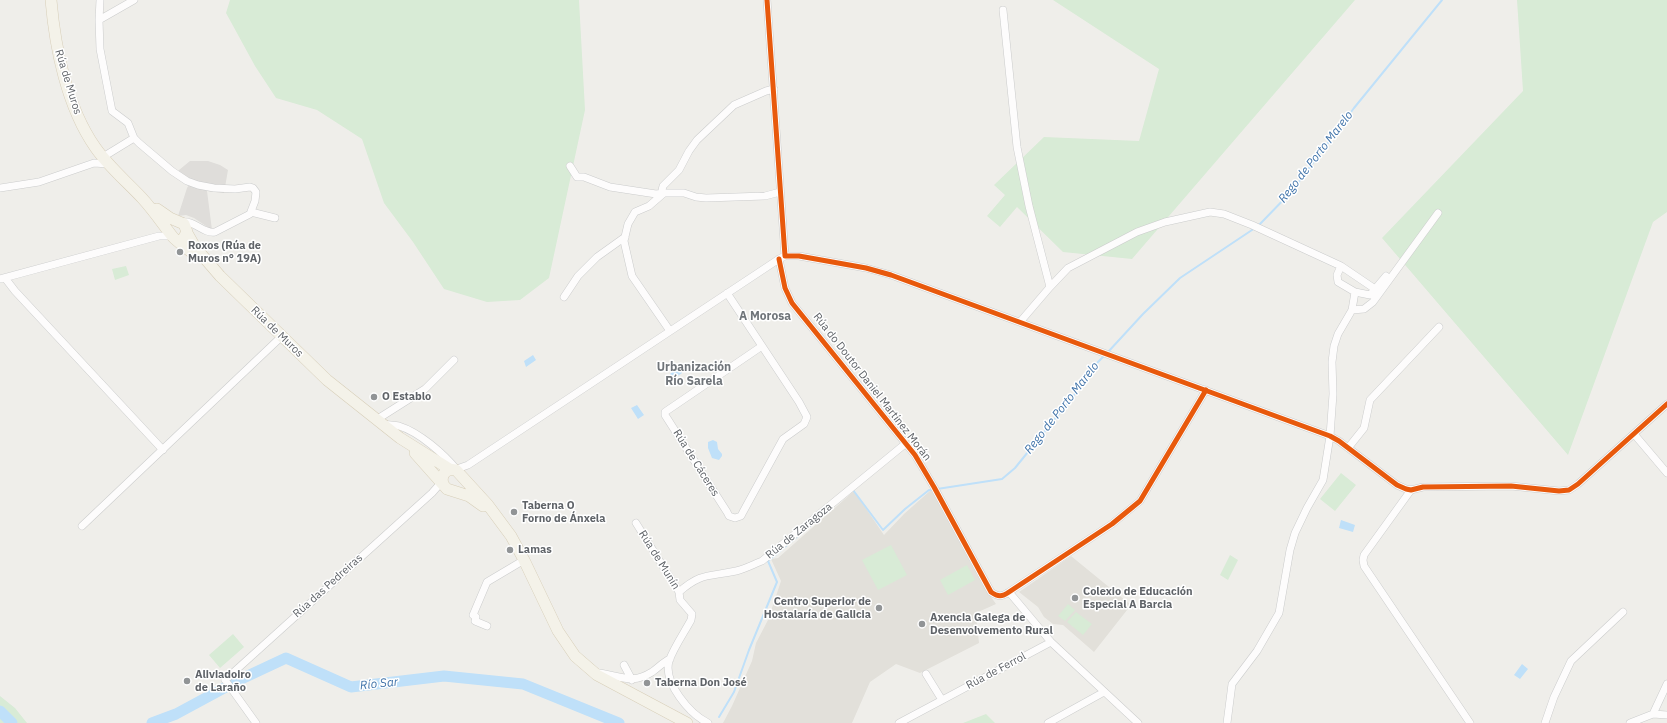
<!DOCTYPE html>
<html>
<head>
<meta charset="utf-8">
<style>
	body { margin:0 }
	canvas { display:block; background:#efeeea }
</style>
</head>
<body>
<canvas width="1667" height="723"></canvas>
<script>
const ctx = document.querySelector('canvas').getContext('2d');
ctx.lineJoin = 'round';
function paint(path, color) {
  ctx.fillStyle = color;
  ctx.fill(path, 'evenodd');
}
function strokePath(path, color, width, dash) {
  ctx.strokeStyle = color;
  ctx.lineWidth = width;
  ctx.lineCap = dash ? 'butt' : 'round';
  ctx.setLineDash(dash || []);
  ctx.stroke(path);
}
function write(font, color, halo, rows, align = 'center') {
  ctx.font = font + ' "IBM Plex Sans",sans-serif';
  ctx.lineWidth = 3;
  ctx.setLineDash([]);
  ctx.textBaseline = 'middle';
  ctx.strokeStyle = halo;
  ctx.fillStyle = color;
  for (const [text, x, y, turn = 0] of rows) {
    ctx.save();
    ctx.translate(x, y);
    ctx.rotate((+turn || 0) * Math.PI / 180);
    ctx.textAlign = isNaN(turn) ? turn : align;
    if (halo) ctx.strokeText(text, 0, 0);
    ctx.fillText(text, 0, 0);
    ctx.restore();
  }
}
paint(new Path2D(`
	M190,161H208L220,165L228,170L224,193L207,191L212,230L194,218L186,215L178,216L187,188L189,185L177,177L179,170Z`), '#dfddda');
paint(new Path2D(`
	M931,490L982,584L996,604L976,613L979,643L920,673L896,664L870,682L852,723H723L732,706L752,661L756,643L768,620L781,581L771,559L778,558L854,491L884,535L904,514Z
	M1071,556L1131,605L1094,652L1063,625L1053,624L1044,617L1038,607L1019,592Z`), '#e2e0da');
paint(new Path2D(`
	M230,0H579L585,110L549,278L520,300L487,302L444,289L413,242L384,203L362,139L317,110L276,98L255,66L226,13Z
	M1053,0H1355L1132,259L1063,252L1017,207L1000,227L987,216L1005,195L994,185L1044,137L1139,141L1159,69Z
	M1517,0H1667V212L1653,222L1568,455L1382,238L1523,91Z
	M126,266L129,275L115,280L112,269Z
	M1341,473L1356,485L1335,511L1320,499Z
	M891,545L907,575L878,590L862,560Z
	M1230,555L1238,560L1228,580L1220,575Z
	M967,565L975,580L948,595L940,580Z
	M1068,604L1075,610L1065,621L1058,616Z
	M1076,612L1092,624L1083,635L1067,622Z
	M233,634L244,647L220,668L209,655Z
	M0,696L15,708L27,723H0Z
	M986,714L995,723H963Z`), '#d8ebd6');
paint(new Path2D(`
	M533,355L536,360L526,367L524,361Z
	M678,367L682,373L673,379L670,374Z
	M637,405L644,415L638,419L631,408Z
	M713,440L717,442L718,449L722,454V456L719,460L712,458L708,448V442Z
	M1341,520L1355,525L1353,532L1339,528Z
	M1522,664L1528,669L1520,679L1514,675Z`), '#bfe0f9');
strokePath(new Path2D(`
	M1259,225L1292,191L1354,108L1442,0
	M1108,352L1143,314L1180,278L1255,228
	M937,489L1002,479L1015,468L1074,395L1096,364L1105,355
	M853,490L883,530L905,509L929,490H933
	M719,717L734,692L749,650L777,582L768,561L811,525`), '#bfe0f9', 2);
strokePath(new Path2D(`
	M0,711L12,723
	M152,723L176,714L239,680L286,658L351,687L444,676L523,684L619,723`), '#bfe0f9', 11);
const minor = new Path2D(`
	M134,0L99,20L100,49L112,111L128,123L134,138L139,143L172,171L187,181L198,185L214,188L235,189L250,187L253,188L256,192L255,201L250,214L215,232C203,234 195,220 181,222
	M767,0L785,256
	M1003,10L1017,147L1029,206L1050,287L1068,268L1137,232L1165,222L1210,212L1224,214L1252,225L1341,266L1375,289
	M99,20L100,0
	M774,89L766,91L734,105L697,140L689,151L679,170L663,186L662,190L664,193H684L696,197L706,198L765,196L780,192
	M103,157L134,138
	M570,166L577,177H584L610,187L656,194L664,193
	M0,188L39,182L94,163L108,164
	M664,193L649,206L635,212L628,224L624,241L632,276L670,331
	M251,212L275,218
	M779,259L785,288L792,303L915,455L934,487L991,592C998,597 1002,597 1009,592L1112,524L1140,501L1206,390
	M5,278L15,291L163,450
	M0,279L159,236H172
	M1355,292L1370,295L1386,276
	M727,293L799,402L807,417L804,424L783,439L743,512L741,516L735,518L729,516L727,512L665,415V412L762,346
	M564,297L578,276L597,257L625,237
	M1352,310L1364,309L1373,302L1438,213
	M1020,322L1050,287
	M376,420L425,389L454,360
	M383,424C388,425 394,425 399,426C419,432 444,454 457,470
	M1634,434L1667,473
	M1348,448L1364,428L1370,400L1439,327
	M454,470L468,465L779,259L785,256H799L866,268L891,275L1330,436L1339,441L1397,485L1406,489L1411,490L1423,487L1511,486L1559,491L1569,490L1578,484L1667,404
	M1411,490L1364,555L1363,560L1364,566L1470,723
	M636,523L679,592L680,600L692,614L691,620C684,633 674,647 669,661C663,683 690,714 708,723
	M82,526L281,337
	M679,592C702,572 709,577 736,571C745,569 754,564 762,561L905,444
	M1009,592L1051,642L1138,723
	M487,626L475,621L476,617L473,615L487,582L524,560
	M624,665L632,680
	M599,673C622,676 631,685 652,672C658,668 663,662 670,659
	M926,674L942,700
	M225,680L432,493L439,485L441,479
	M228,684L256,723
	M1653,714L1667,684
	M899,723L1051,642
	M1048,723L1104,692
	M1227,723L1232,684L1257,651L1279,613L1290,550L1295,533L1307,508L1323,480L1330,436L1333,394L1332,362L1334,346L1338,334L1352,310L1355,292L1338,282L1337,275L1341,266
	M1545,723L1554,697L1571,661L1623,612
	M1630,723L1653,714L1667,715`);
const primary = new Path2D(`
	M51,0C55,48 67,107 95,147C108,166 126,181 142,198C153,210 162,223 172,236C177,242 188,249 195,255
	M157,209L170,218L184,224L187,232L184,237
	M187,233L195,247L220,276L327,380L400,438L451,470
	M415,453L447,489L469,496L483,506
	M443,484C440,474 447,468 456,470L488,505L511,536L524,560L558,631L575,656L597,675L687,723`);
strokePath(minor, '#cbcccc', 8);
strokePath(primary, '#d7ceb8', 12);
strokePath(minor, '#fdfcfc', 7);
strokePath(primary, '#f4f2e9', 11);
strokePath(new Path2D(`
	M767,0L785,256H799L866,268L891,275L1330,436L1339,441L1397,485L1406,489L1411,490L1423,487L1511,486L1559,491L1569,490L1578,484L1667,404
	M779,259L785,288L792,303L915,455L934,487L991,592C998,597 1002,597 1009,592L1112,524L1140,501L1206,390`), '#e8590c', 5);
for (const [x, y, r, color] of [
	[180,252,4,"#919496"],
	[374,397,4,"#919496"],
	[514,512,4,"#919496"],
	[510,550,4,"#919496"],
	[1075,598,4,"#919496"],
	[879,608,4,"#919496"],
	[922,624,4,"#919496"],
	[187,681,4,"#919496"],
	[647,683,4,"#919496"]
]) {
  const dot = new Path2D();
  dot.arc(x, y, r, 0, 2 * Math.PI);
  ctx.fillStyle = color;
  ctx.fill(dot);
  strokePath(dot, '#fff', 1.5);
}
write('11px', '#5f6368', '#fff', [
	["Rúa de Muros",68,82,73],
	["Rúa de Muros",277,332,44],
	["Rúa do Doutor Daniel Martínez Morán",872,387,52],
	["Rúa de Cáceres",696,463,58],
	["Rúa de Zaragoza",799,531,-39],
	["Rúa de Munín",659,560,58],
	["Rúa das Pedreiras",328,586,-42],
	["Rúa de Ferrol",996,671,-28]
]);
write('bold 11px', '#5f6368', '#fff', [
	["Roxos (Rúa de",188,246],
	["Muros n° 19A)",188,259],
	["O Establo",382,397],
	["Taberna O",522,506],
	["Forno de Ánxela",522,519],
	["Lamas",518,550],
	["Colexio de Educación",1083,592],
	["Especial A Barcia",1083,605],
	["Centro Superior de",871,602,"right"],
	["Hostalaría de Galicia",871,615,"right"],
	["Axencia Galega de",930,618],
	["Desenvolvemento Rural",930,631],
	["Aliviadoiro",195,675],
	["de Laraño",195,688],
	["Taberna Don José",655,683]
], 'left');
write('italic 12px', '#4174aa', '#fff', [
	["Rego de Porto Marelo",1316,157,-52],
	["Rego de Porto Marelo",1062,408,-52],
	["Río Sar",379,684,-6]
]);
write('bold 12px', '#70757a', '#fff', [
	["A Morosa",765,317],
	["Urbanización",694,368],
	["Río Sarela",694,382]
]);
</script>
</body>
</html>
